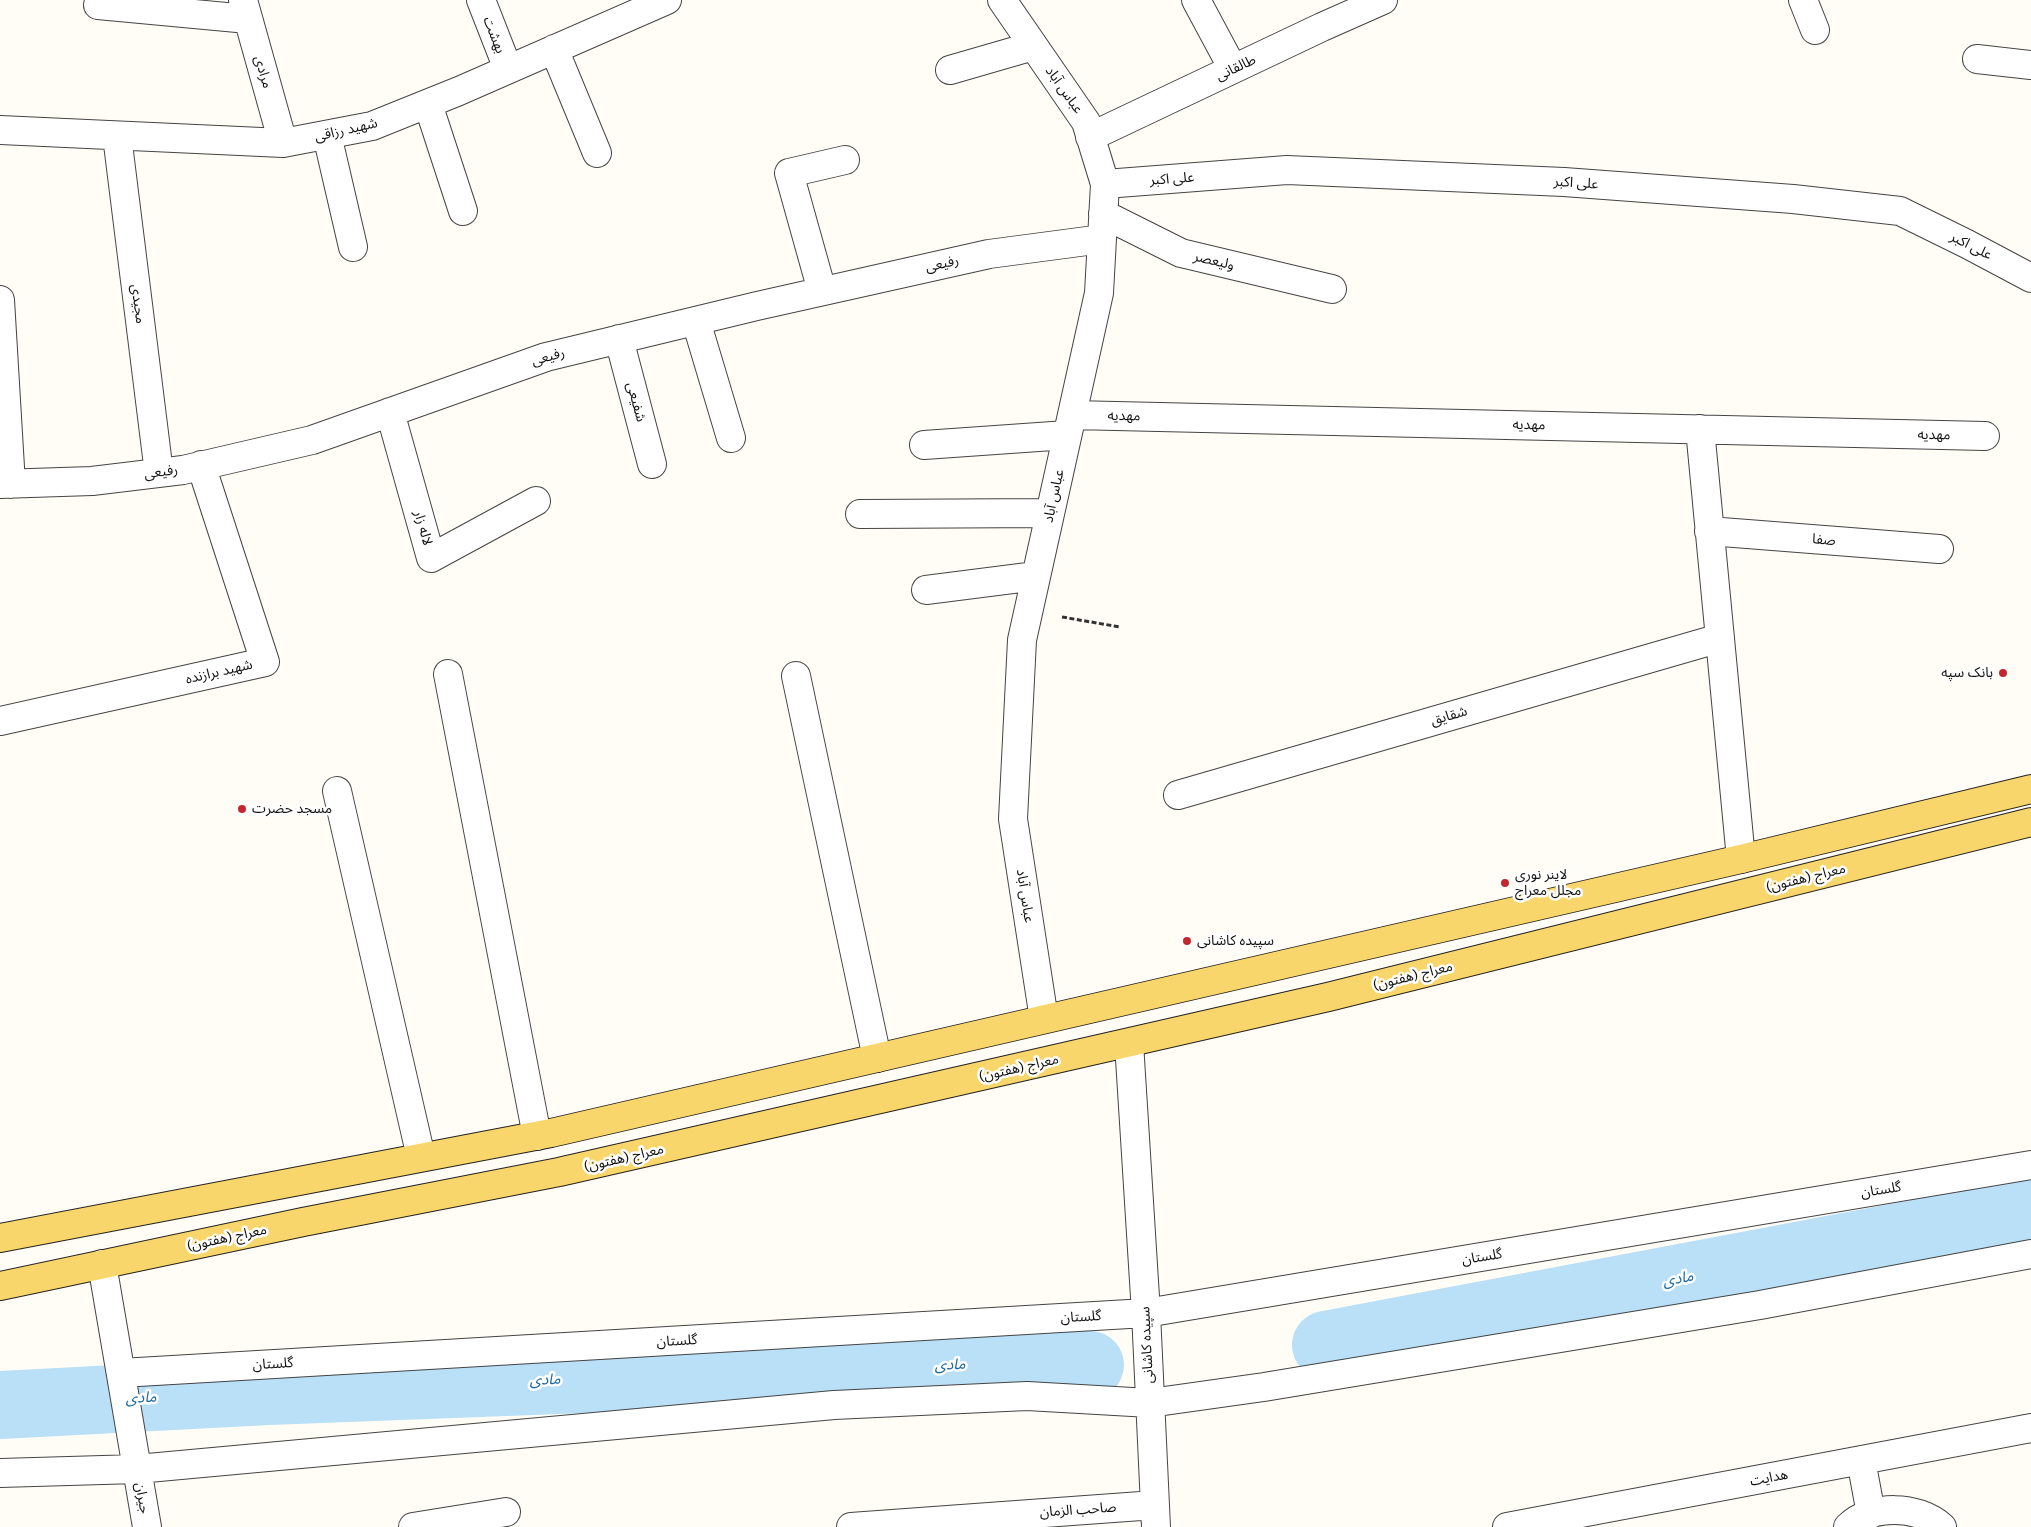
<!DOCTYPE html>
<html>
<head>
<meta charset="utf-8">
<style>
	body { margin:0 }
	canvas { display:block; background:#fffdf5 }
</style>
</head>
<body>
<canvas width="2031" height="1527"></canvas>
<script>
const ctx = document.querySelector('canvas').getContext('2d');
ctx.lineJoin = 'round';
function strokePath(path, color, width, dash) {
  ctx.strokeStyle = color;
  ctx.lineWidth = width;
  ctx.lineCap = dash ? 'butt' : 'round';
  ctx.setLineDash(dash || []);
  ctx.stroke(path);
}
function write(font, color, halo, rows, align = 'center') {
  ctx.font = font + ' "Roboto Serif","Noto Sans Arabic",serif';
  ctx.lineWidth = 5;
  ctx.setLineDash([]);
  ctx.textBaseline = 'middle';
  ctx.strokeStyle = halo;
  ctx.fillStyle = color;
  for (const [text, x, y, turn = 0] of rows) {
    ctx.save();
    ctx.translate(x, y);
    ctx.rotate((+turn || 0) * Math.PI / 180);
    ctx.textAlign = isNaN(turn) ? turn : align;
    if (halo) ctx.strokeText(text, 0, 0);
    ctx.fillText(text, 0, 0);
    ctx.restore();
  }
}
strokePath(new Path2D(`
	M1326,1345L2031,1212
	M0,1405L268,1391L1034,1362L1090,1365`), '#b9e0f7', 68);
const minor = new Path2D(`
	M243,0L283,143
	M481,0L508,69
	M1002,0L1086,122L1105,184L1099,293L1022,640L1013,819L1044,1019
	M1196,0L1233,69
	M1803,0L1815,30
	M98,5L248,19
	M554,49L597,153
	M1977,59L2031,65
	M950,70L1033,46
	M428,104L463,211
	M0,130L283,143L372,126L459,91L667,0
	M327,135L353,247
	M117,136L159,473
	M1090,137L1322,27L1383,0
	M1105,184L1287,170L1564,182L1793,199L1900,211L1967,244L2031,278
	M1103,214L1181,253L1332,289
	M822,291L789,173L845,160
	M0,300L11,484
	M696,321L731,438
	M619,339L652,464
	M390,412L431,558L536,501
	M1072,415L1985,436
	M1700,429L1741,859
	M924,445L1067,435
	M0,484L92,481L183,470L312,440L546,357L757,306L989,254L1102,239
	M860,514L1050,513
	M1709,531L1939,549
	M926,590L1036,576
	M448,674L537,1136
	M796,676L877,1058
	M0,721L265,662L201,465
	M337,791L421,1157
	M1178,795L1720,638
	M1129,1043L1146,1313L1156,1527
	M102,1264L147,1527
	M121,1373L1146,1313L2031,1165
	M1861,1460L1871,1514
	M0,1473L137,1469L834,1405L1027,1396L1150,1403L1264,1387L1760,1305L2031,1254
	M413,1527L506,1512
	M851,1527L1155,1505
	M1507,1527L2031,1428
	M1848,1527C1871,1504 1918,1505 1942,1527`);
const major = new Path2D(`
	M0,1238L551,1133L1741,859L2031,789
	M0,1286L303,1222L559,1172L1328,997L2031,822`);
strokePath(minor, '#444', 30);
strokePath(major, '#222', 30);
strokePath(new Path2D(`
	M1062,617L1120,627`), '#333', 3, [5, 2.5]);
strokePath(minor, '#fff', 28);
strokePath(major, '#f9d66b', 28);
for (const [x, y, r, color] of [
	[2003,673,5,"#c4262e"],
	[242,809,5,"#c4262e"],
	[1505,883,5,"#c4262e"],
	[1187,941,5,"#c4262e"]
]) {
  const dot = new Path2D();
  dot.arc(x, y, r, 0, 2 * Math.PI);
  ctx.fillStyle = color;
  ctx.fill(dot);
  strokePath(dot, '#fff', 2);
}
write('14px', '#111', '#fff', [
	["بهشت",494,35,69],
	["طالقانی",1236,68,-25],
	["مرادی",263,72,74],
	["عباس آباد",1064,90,55],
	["شهید رزاقی",346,130,-13],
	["علی اکبر",1172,179,-4],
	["علی اکبر",1576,183,4],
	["علی اکبر",1971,246,27],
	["ولیعصر",1214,261,13],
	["رفیعی",942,264,-13],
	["مجیدی",138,304,83],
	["رفیعی",548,357,-16],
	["شفیعی",636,402,75],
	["مهدیه",1124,416,1],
	["مهدیه",1529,425,1],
	["مهدیه",1934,435,1],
	["رفیعی",161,472,-8],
	["عباس آباد",1054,496,-78],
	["لاله زار",423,528,74],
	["صفا",1824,540,5],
	["شهید برازنده",219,672,-13],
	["شقایق",1449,716,-16],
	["معراج (هفتون)",1806,878,-14],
	["عباس آباد",1025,896,81],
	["معراج (هفتون)",1413,976,-14],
	["معراج (هفتون)",1019,1068,-13],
	["معراج (هفتون)",624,1158,-13],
	["گلستان",1881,1190,-9],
	["معراج (هفتون)",227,1238,-12],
	["گلستان",1482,1257,-9],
	["گلستان",1081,1317,-3],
	["گلستان",677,1341,-3],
	["سپیده کاشانی",1147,1345,-93],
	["گلستان",273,1364,-3],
	["هدایت",1769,1478,-11],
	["جیران",142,1498,80],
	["صاحب الزمان",1078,1510,-4]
]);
write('14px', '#111', '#fff', [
	["بانک سپه",1993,673,"right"],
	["مسجد حضرت",252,809],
	["لاینر نوری",1515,875],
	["مجلل معراج",1515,891],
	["سپیده کاشانی",1197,941]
], 'left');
write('italic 15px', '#1768a6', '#fff', [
	["مادی",1678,1279,-11],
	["مادی",950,1365,-2],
	["مادی",545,1380,-2],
	["مادی",141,1398,-3]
]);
</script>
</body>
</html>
